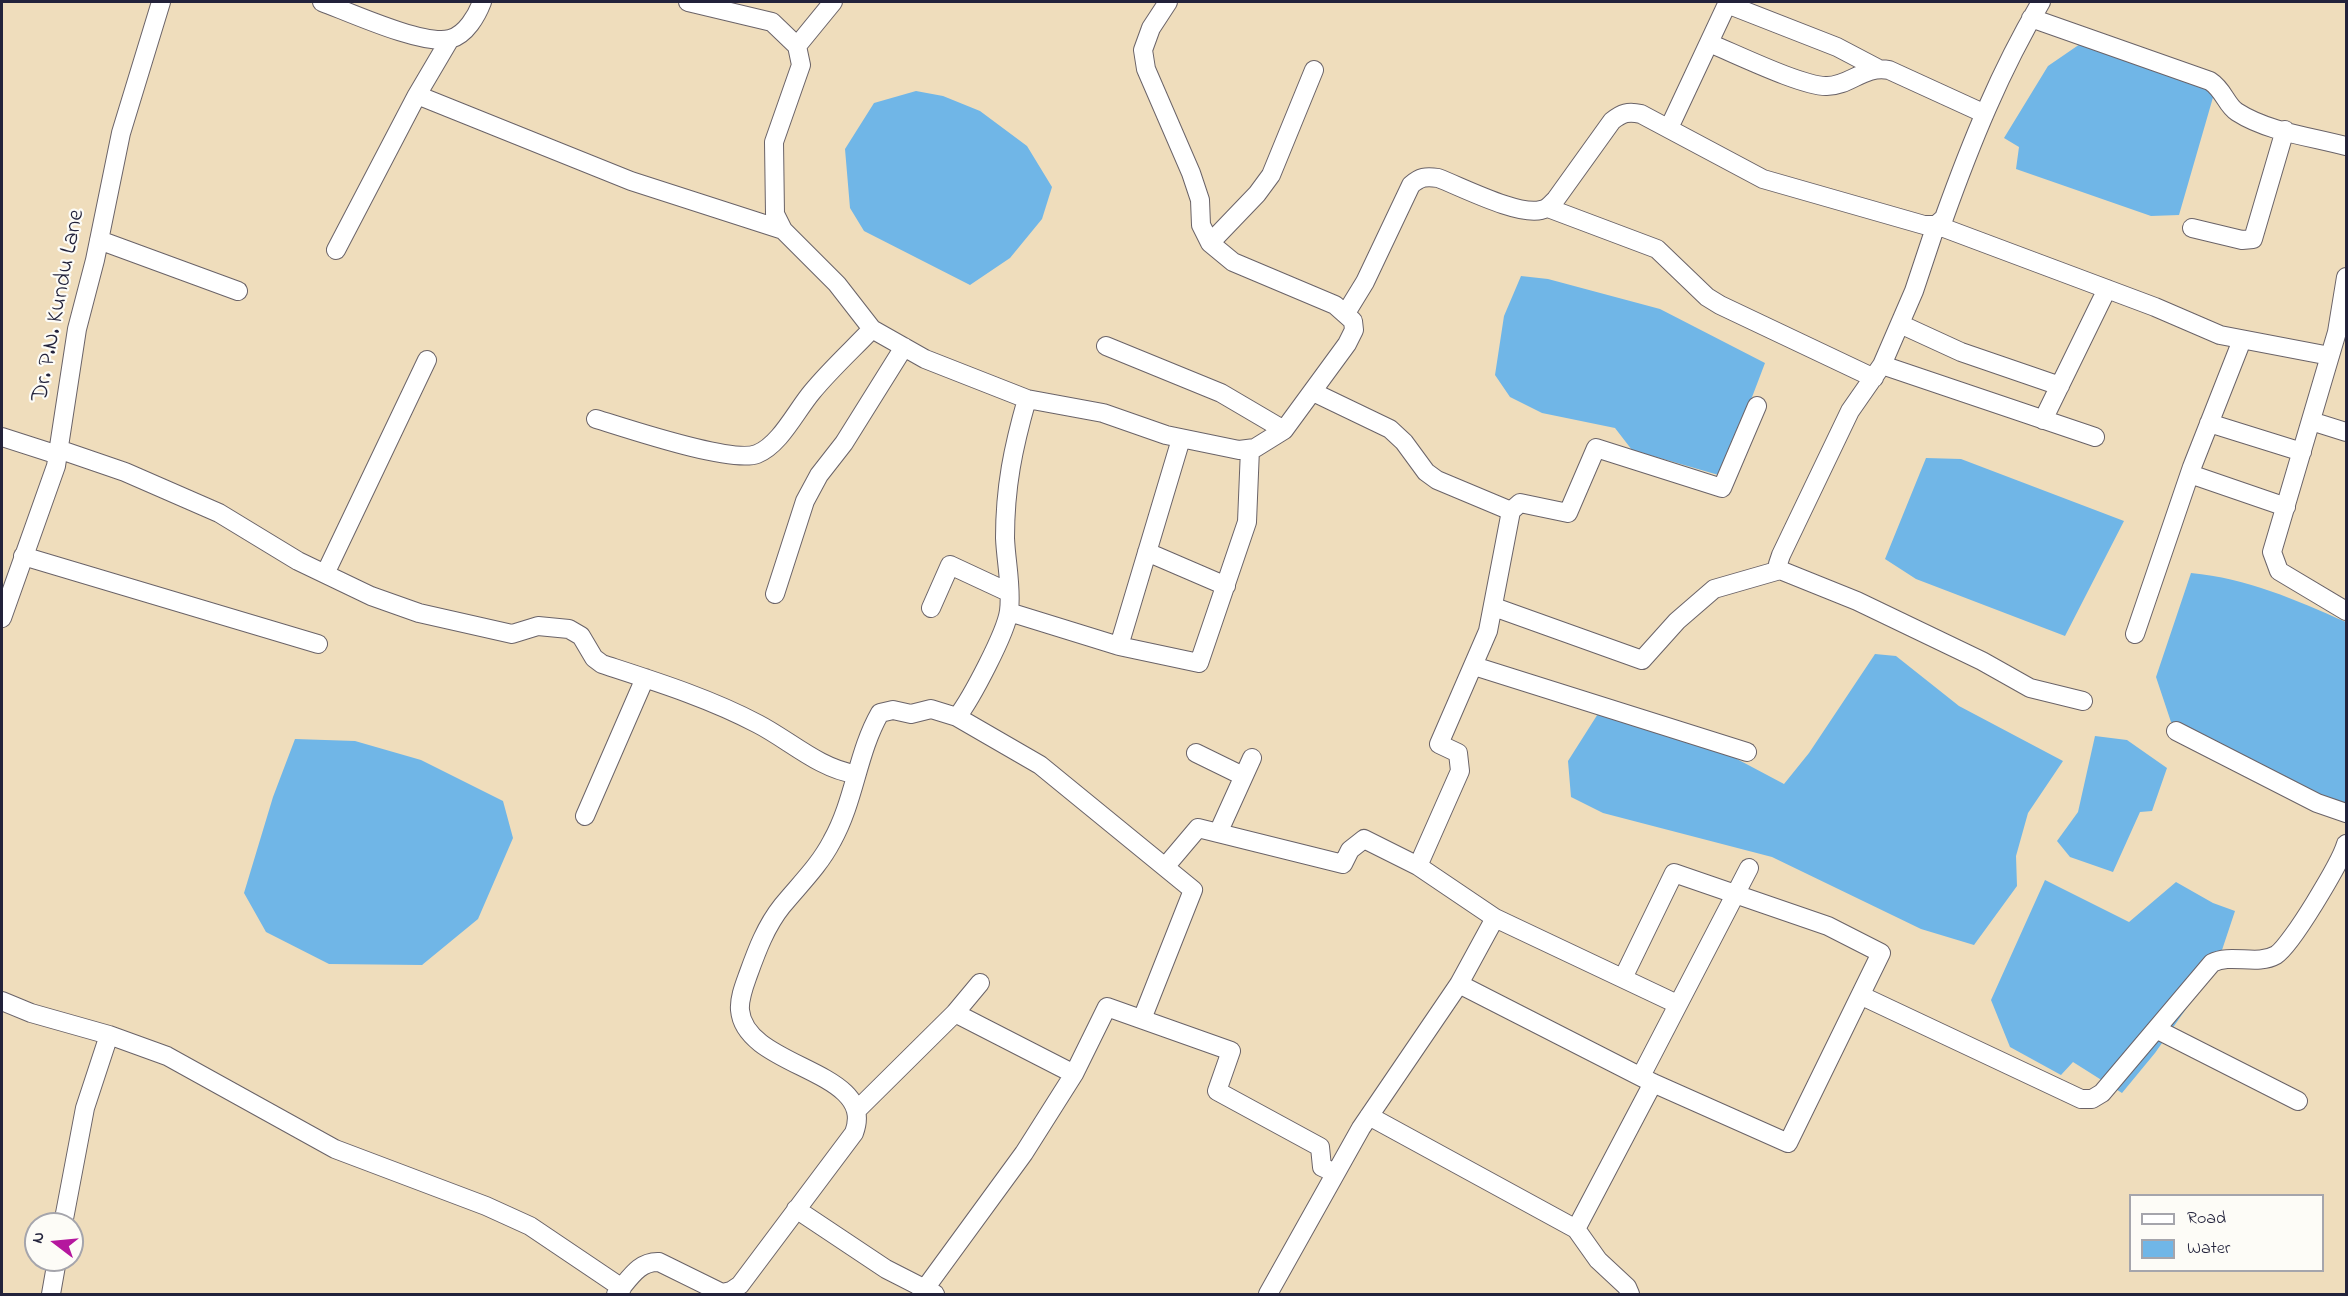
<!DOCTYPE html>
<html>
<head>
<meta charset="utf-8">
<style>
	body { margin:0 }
	#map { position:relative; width:2348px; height:1296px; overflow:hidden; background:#efddbc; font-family:"Indie Flower",sans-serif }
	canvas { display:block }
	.frame { position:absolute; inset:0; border:3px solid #22223b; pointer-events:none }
	.legend { position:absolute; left:2129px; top:1194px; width:195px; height:78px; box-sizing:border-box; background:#fdfcf7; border:2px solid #a5a5ac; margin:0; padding:8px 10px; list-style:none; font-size:18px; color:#22223b }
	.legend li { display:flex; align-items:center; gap:12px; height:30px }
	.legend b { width:30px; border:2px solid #a5a5ac }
	.north { position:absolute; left:24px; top:1212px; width:60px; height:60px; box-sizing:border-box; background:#fdfcf7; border:2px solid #a5a5ac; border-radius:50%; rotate:286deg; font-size:16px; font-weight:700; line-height:24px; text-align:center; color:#22223b }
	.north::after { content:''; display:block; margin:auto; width:21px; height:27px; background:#b5179e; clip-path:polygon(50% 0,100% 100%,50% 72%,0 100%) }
</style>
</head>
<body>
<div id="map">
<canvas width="2348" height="1296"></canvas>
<div class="frame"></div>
<ul class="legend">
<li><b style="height:8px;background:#fff"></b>Road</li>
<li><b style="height:16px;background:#70b6e7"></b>Water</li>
</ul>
<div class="north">N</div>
</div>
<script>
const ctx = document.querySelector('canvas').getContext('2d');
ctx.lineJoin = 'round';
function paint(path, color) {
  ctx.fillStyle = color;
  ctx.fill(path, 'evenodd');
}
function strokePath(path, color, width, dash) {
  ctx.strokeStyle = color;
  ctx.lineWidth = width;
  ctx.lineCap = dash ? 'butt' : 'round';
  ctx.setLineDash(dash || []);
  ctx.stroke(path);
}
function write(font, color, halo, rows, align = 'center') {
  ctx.font = font + ' "Indie Flower",sans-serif';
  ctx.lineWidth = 4.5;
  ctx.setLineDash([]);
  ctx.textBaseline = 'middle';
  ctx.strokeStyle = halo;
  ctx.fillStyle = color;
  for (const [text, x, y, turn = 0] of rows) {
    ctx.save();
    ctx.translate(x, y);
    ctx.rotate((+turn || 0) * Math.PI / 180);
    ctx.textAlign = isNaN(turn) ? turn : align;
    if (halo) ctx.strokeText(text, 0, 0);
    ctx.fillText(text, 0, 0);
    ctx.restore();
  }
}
paint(new Path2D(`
	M2083,42L2216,87L2179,215L2151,216L2016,169L2019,147L2004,138L2048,66Z
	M916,91L943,96L980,111L1027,146L1052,187L1042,219L1010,258L970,285L864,231L850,208L845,149L874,103Z
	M1521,276L1548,279L1660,309L1765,363L1722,476L1632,450L1615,428L1542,413L1510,397L1495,375L1504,316Z
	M1926,458L1961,459L2124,521L2065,636L1916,579L1885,559Z
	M2191,573C2247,578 2296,600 2346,622V807L2171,722L2156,677Z
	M1875,654L1896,656L1959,706L2063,761L2028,813L2016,856L2017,886L1974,945L1921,929L1772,857L1603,813L1571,797L1568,761L1601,709L1686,732L1784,784L1809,753Z
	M2095,736L2127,740L2167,768L2152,811L2140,812L2113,872L2070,857L2057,841L2078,812Z
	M295,739L355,741L421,760L503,801L513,838L478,919L422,965L329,964L266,932L244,893L273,797Z
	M2045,880L2129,922L2176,882L2213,903L2235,911L2217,965L2155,1053L2122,1093L2073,1062L2061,1075L2010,1047L1991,1000Z`), '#70b6e7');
const minor = new Path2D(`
	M322,2C349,12 423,46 450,39C466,35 477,15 482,2
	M688,2L772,22L797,46L801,65L774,142L775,214L783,230L837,284L872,329L925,359L1027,399L1103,413L1166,435L1239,450L1255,448L1284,430L1347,344L1354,330L1353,321L1335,305L1233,262L1210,243L1201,225L1200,200L1191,173L1146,69L1143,50L1151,28L1168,2
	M1727,4L1837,47L1877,68
	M2031,18L2210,81C2224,90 2226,105 2237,112C2268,132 2312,137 2346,146
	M1709,43C1734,53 1803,87 1827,86C1850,86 1864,65 1889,70L1983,113
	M797,46L833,2
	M417,95L631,181L783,230
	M1669,128L1728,2
	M1548,208L1657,249L1707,297L1720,305L1874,378
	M2192,228L2242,240L2253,239L2285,130
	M99,240L238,291
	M1210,243L1257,194L1271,175L1314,70
	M336,250L417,95L450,39
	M2346,277L2337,332L2272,552L2279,571L2346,611
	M1346,313L1365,282L1411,185C1420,177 1426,176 1438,178C1462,187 1518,216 1541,210C1548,209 1551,204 1556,199L1612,121C1622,113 1628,111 1641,114L1763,179L1924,225H1936L1944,218C1971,143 2000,71 2041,2
	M1900,324L1961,352L2060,386
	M1106,346L1221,393L1284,430
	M1882,365L2095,437
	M1313,392L1390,429L1404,442L1426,472L1437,480L1511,511
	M596,419C626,428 731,464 757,454C780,445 796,411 812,392C830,370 852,350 872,329
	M2043,420L2107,289
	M2311,421L2346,432
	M2209,423L2302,452
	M2,437L58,455
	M58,449L125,472L219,513L298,561L371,596L419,613L512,634L538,626L569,629L581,636L594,658L602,664C654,681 709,698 758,724C789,740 820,769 855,774
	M2190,474L2286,507
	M1147,552L1226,586
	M23,556L318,644
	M325,574L427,360
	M775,594L805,501L819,475L844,443L904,347
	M1494,607L1642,660L1677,621L1714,589L1780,570
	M931,608L950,565L1008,592
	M1009,612L1119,646L1181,439
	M2,618L56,466L77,329L95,260L121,133L161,2
	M2135,634L2192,467L2242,340
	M1119,646L1199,663L1247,522L1250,449
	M1474,666L1747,752
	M2083,701L2030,688L1982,661L1857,601L1780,570L1778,564L1781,555L1850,411L1882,365L1914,291L1936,225L2155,307L2220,335L2330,356
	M957,717L1040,765L1193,890L1142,1019
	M2176,731L2317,803L2346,813
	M1196,753L1243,776
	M585,816L645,678
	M1218,833L1252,758
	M1165,867L1198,828L1343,864L1350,850L1364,839L1418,866
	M1459,984L1653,1083L1788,1143L1881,953L1828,926L1674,873L1623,978
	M1862,996L2081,1099H2092L2102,1093L2212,963C2231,953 2257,966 2276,955C2291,946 2341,862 2346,844
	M2,1001L31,1013L109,1035L167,1056L335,1149L486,1206L530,1226L622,1288
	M1677,1004L1495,918L1418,866L1460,771L1458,753L1439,744L1488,631L1511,511L1520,503L1568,513L1596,448L1722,488L1757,406
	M955,1013L1074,1074
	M2156,1029L2298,1101
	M1641,1076L1749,868
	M857,1110L955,1013L980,983
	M1369,1116L1576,1229L1598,1260L1627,1287L1630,1294
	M796,1209L886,1269L935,1294
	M63,1224L85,1108L109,1035
	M1576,1229L1653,1083
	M51,1294L57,1260
	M616,1294C629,1280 638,1261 659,1262L722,1293L731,1291L740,1285L854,1133C878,1069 745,1069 740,1010C739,999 744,986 748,975C757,950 766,926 782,906C800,884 819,866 832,841C855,800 857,753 880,713L893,710L911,714L931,709L957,717C971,699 1006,633 1009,611C1012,588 1006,562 1005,538C1005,487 1013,448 1027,399
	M921,1294L1024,1153L1074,1074L1107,1007L1231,1051L1217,1091L1320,1147L1322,1167L1335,1173
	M1268,1294L1361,1128L1459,984L1495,918`);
strokePath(minor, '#6a6368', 20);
strokePath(minor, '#fff', 18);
write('24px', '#22223b', '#fdfcf7', [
	["Dr. P.N. Kundu Lane",60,306,-79]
]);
</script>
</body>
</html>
